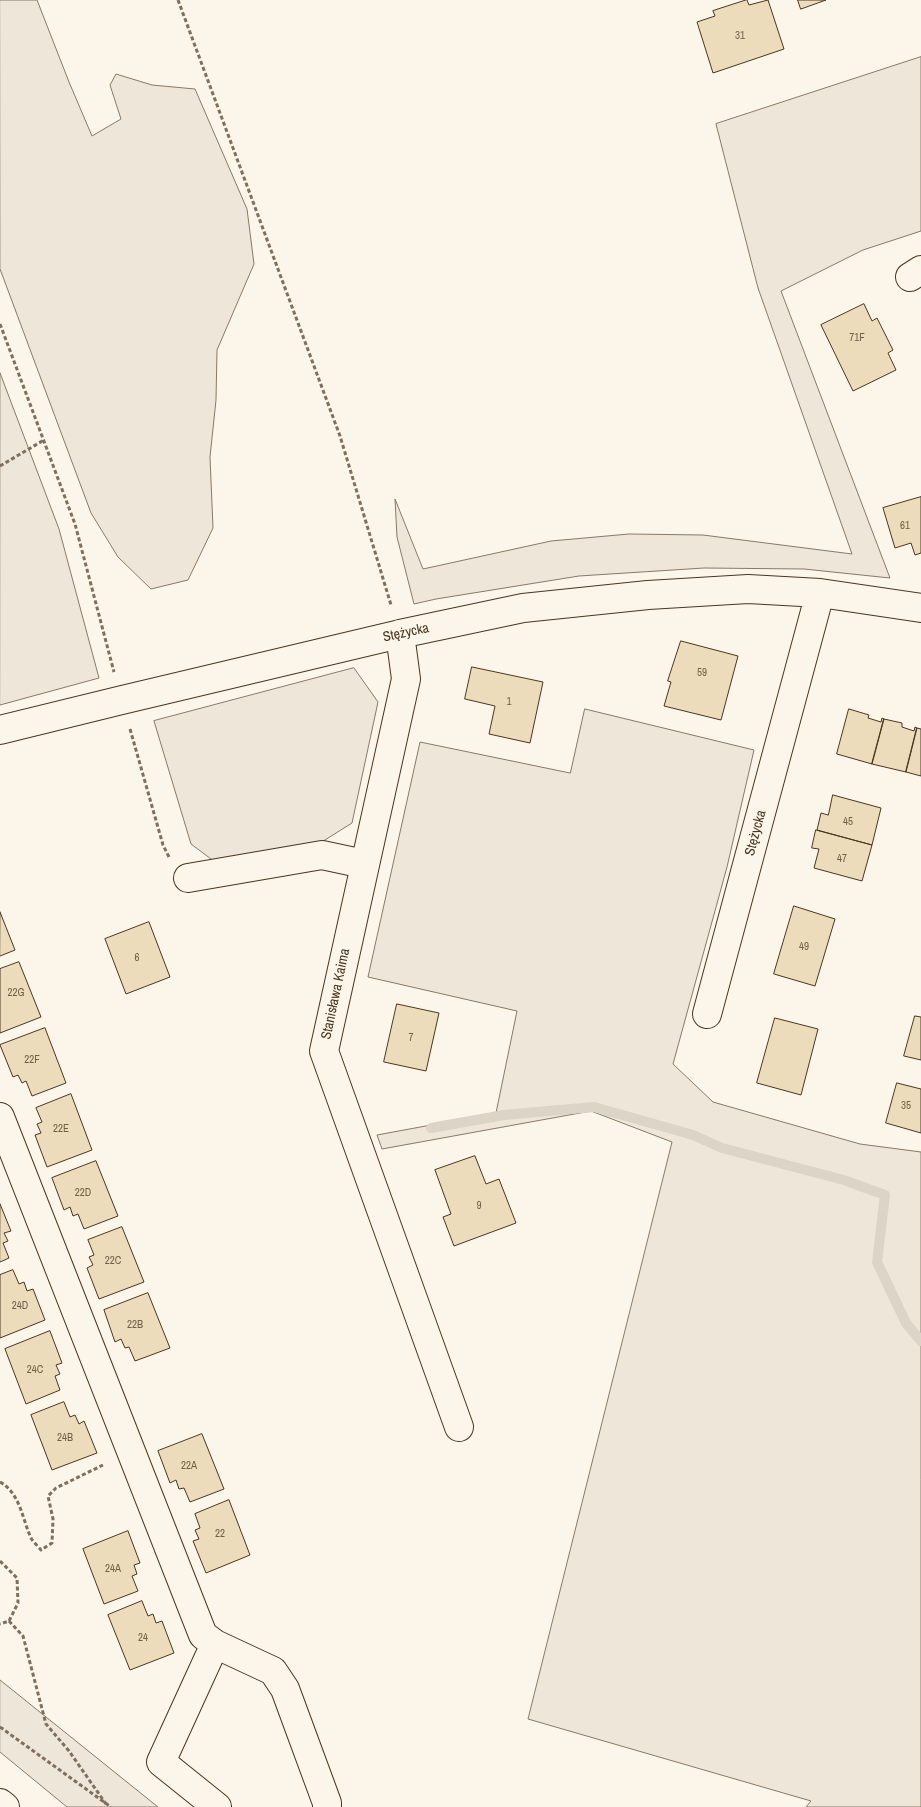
<!DOCTYPE html>
<html>
<head>
<meta charset="utf-8">
<style>
	body { margin:0 }
	canvas { display:block; background:#fbf6e9 }
</style>
</head>
<body>
<canvas width="921" height="1807"></canvas>
<script>
const ctx = document.querySelector('canvas').getContext('2d');
ctx.lineJoin = 'round';
function paint(path, color) {
  ctx.fillStyle = color;
  ctx.fill(path, 'evenodd');
}
function strokePath(path, color, width, dash) {
  ctx.strokeStyle = color;
  ctx.lineWidth = width;
  ctx.lineCap = dash ? 'butt' : 'round';
  ctx.setLineDash(dash || []);
  ctx.stroke(path);
}
function write(font, color, halo, rows, align = 'center') {
  ctx.font = font + ' "Archivo Narrow",sans-serif';
  ctx.lineWidth = 4;
  ctx.setLineDash([]);
  ctx.textBaseline = 'middle';
  ctx.strokeStyle = halo;
  ctx.fillStyle = color;
  for (const [text, x, y, turn = 0] of rows) {
    ctx.save();
    ctx.translate(x, y);
    ctx.rotate((+turn || 0) * Math.PI / 180);
    ctx.textAlign = isNaN(turn) ? turn : align;
    if (halo) ctx.strokeText(text, 0, 0);
    ctx.fillText(text, 0, 0);
    ctx.restore();
  }
}
const green = new Path2D(`
	M0,0H37L69,82L92,136L121,119L110,85L116,74L152,85L195,89L247,209L254,264L217,350L216,400L210,457L213,528L188,580L151,589L118,557L91,513L0,269Z
	M921,57V231L863,250L781,291L890,578L804,569L704,568L579,576L436,599L414,604L397,537L395,499L423,569L551,541L629,534L703,535L852,554L758,288L716,124Z
	M0,373L59,529L99,678L0,705Z
	M354,668L378,702L352,823L317,845L215,862L191,844L154,721Z
	M585,709L754,750L727,867L673,1064L713,1102L860,1144L921,1152V1807H806L811,1801L528,1719L672,1142L591,1111L382,1149L377,1135L496,1113L517,1011L368,977L420,742L570,773Z
	M0,1680L158,1807H67L0,1752Z`);
paint(green, '#ede6d9');
strokePath(green, '#887966', 1);
strokePath(new Path2D(`
	M431,1128L504,1115L594,1107L693,1135L722,1148L844,1180L885,1195L877,1262L906,1323L921,1341`), '#dcd4c6', 10);
const building = new Path2D(`
	M747,0L749,5L768,0L784,49L713,73L697,22L715,16L713,11Z
	M798,0H826L801,9Z
	M864,304L872,321L877,318L893,350L888,353L896,370L853,391L821,325Z
	M921,497V553L915,555L911,543L895,548L883,508Z
	M681,641L738,656L721,720L664,706L671,682L668,681Z
	M472,667L543,682L530,743L489,734L495,706L465,699Z
	M849,709L869,715L868,718L881,722L882,718L884,719L872,764L837,754Z
	M884,719L902,723V727L914,731L915,727L917,728L906,772L872,764Z
	M917,728L921,729V776L906,772Z
	M833,795L881,808L872,845L817,830L821,813L828,815Z
	M816,830L872,845L862,881L814,868L819,849L812,848Z
	M794,906L835,919L815,986L774,974Z
	M0,912L15,950L0,956Z
	M149,922L170,977L126,994L105,939Z
	M19,962L41,1017L0,1033V969Z
	M397,1004L439,1013L426,1071L384,1062Z
	M915,1016L921,1017V1060L904,1056Z
	M775,1018L818,1029L801,1095L757,1083Z
	M45,1028L66,1083L32,1096L26,1081L22,1083L18,1075L13,1077L0,1045Z
	M897,1083L921,1089V1133L886,1123Z
	M71,1094L92,1150L47,1167L35,1135L41,1133L37,1124L42,1122L36,1108Z
	M475,1156L486,1184L499,1179L516,1223L454,1246L443,1217L451,1214L435,1170Z
	M96,1161L118,1216L84,1229L78,1214L73,1216L70,1207L64,1210L52,1178Z
	M0,1204L11,1231L4,1233L8,1241L3,1243L9,1258L0,1262Z
	M122,1227L144,1282L99,1299L87,1268L93,1265L89,1257L94,1255L88,1240Z
	M13,1270L19,1284L24,1282L27,1291L33,1289L45,1320L0,1338V1275Z
	M148,1293L170,1348L135,1361L129,1347L125,1348L121,1339L115,1342L104,1310Z
	M50,1331L62,1363L56,1365L60,1374L55,1376L60,1390L26,1404L5,1349Z
	M64,1402L70,1417L75,1415L79,1424L84,1421L97,1453L52,1470L31,1415Z
	M202,1434L224,1489L190,1502L184,1488L179,1489L176,1480L170,1483L158,1451Z
	M229,1500L250,1555L206,1573L193,1541L199,1539L195,1530L200,1528L195,1514Z
	M128,1531L140,1563L134,1565L137,1574L132,1576L138,1591L104,1604L83,1549Z
	M142,1601L148,1616L153,1614L156,1623L162,1621L174,1653L130,1670L108,1615Z`);
paint(building, '#ecdcbc');
strokePath(building, '#4a3520', 1);
const minor = new Path2D(`
	M910,277L921,270
	M400,634L406,679L324,1051L459,1427
	M0,730L122,700L400,634L523,608L648,595L748,589L820,593L921,608
	M188,878L322,855L364,864
	M707,1014L820,593
	M0,1117L203,1635L215,1644L273,1671L285,1689L327,1803V1807
	M215,1644L161,1762L217,1807
	M0,1803L5,1807`);
strokePath(minor, '#4a3520', 30);
strokePath(new Path2D(`
	M178,0L340,436L391,605
	M0,324L75,524L114,672
	M0,466L44,440
	M130,729L163,845L169,857
	M0,1482C20,1493 22,1518 31,1538C33,1542 38,1546 41,1550L52,1543L53,1519L48,1496L56,1488L103,1465
	M0,1561L17,1578L18,1603L9,1621L0,1624
	M9,1621L23,1636L46,1724L69,1751L106,1804
	M0,1727L111,1807`), '#7f6f5c', 3, [4, 2.5]);
strokePath(minor, '#fbf6e9', 28);
write('11px', '#725f47', null, [
	["31",740,36],
	["71F",857,338],
	["61",905,526],
	["59",702,673],
	["1",509,702],
	["45",848,822],
	["47",842,859],
	["49",804,947],
	["6",137,958],
	["22G",16,993],
	["7",411,1038],
	["22F",32,1060],
	["35",906,1106],
	["22E",61,1129],
	["22D",83,1193],
	["9",479,1206],
	["22C",113,1261],
	["24D",20,1306],
	["22B",135,1325],
	["24C",35,1370],
	["24B",65,1438],
	["22A",189,1466],
	["22",220,1534],
	["24A",113,1569],
	["24",143,1638]
]);
write('14px', '#4a3520', '#fbf6e9', [
	["Stężycka",406,633,-12],
	["Stężycka",756,833,-75],
	["Stanisława Kaima",336,994,-78]
]);
</script>
</body>
</html>
